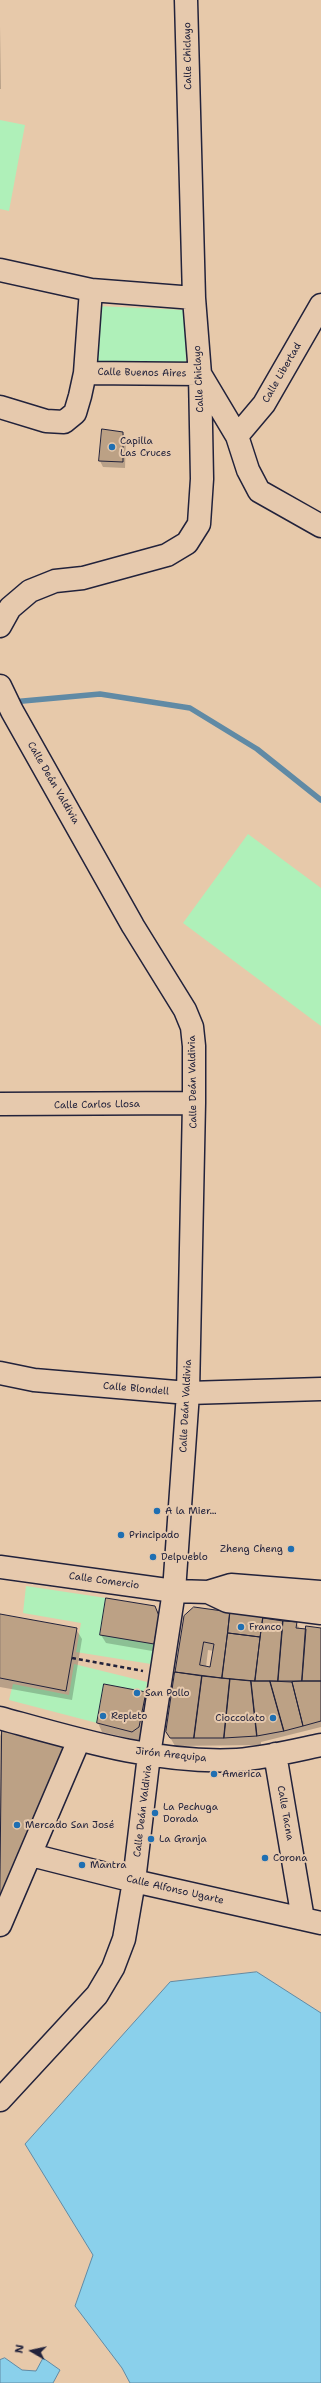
<!DOCTYPE html>
<html>
<head>
<meta charset="utf-8">
<style>
	body { margin:0 }
	#map { position:relative; width:321px; height:2383px; overflow:hidden; background:#e7c9aa; font-family:"Shantell Sans",sans-serif }
	canvas { display:block }
	.north { position:absolute; left:12px; top:2331px; width:40px; height:40px; -webkit-text-stroke:3px #e6c9ad; paint-order:stroke; rotate:279deg; font-size:11px; font-weight:700; line-height:16px; text-align:center; color:#22223b }
	.north::after { content:''; display:block; margin:auto; width:14px; height:18px; background:#22223b; clip-path:polygon(50% 0,100% 100%,50% 72%,0 100%) }
</style>
</head>
<body>
<div id="map">
<canvas width="321" height="2383"></canvas>
<div class="north">N</div>
</div>
<script>
const ctx = document.querySelector('canvas').getContext('2d');
ctx.lineJoin = 'round';
function paint(path, color) {
  ctx.fillStyle = color;
  ctx.fill(path, 'evenodd');
}
function strokePath(path, color, width, dash) {
  ctx.strokeStyle = color;
  ctx.lineWidth = width;
  ctx.lineCap = dash ? 'butt' : 'round';
  ctx.setLineDash(dash || []);
  ctx.stroke(path);
}
function write(font, color, halo, rows, align = 'center') {
  ctx.font = font + ' "Shantell Sans",sans-serif';
  ctx.lineWidth = 4;
  ctx.setLineDash([]);
  ctx.textBaseline = 'middle';
  ctx.strokeStyle = halo;
  ctx.fillStyle = color;
  for (const [text, x, y, turn = 0] of rows) {
    ctx.save();
    ctx.translate(x, y);
    ctx.rotate((+turn || 0) * Math.PI / 180);
    ctx.textAlign = isNaN(turn) ? turn : align;
    if (halo) ctx.strokeText(text, 0, 0);
    ctx.fillText(text, 0, 0);
    ctx.restore();
  }
}
paint(new Path2D(`
	M0,120L25,125L9,211L0,209Z
	M97,306L185,310L186,367L94,366Z
	M248,834L321,888V1026L183,923Z
	M26,1586L106,1598L101,1635L154,1644L151,1664L76,1652L81,1623L23,1613Z
	M74,1664L147,1682L146,1692L105,1685L97,1723L9,1700L13,1684L69,1695Z`), '#aff0b9');
const water = new Path2D(`
	M257,1972L321,2013V2383H130L122,2368L75,2306L93,2255L25,2144L170,1982Z
	M5,2358L22,2370L36,2371L43,2358L60,2370L53,2383H0V2360Z`);
paint(water, '#8ad0eb');
strokePath(water, '#608aa5', 1);
paint(new Path2D(`
	M0,26L1,89H0Z
	M103,430L123,433L126,439L125,468L103,467L100,461Z
	M155,1607L160,1616L158,1652L106,1643L101,1635Z
	M194,1608L296,1623L300,1629H321V1727L261,1742V1745L175,1746L167,1732L184,1617ZM208,1650L214,1651L211,1668L206,1667Z
	M0,1615L76,1629L82,1639L72,1700L0,1687Z
	M105,1686L145,1693L150,1702L144,1736L137,1740L102,1732L98,1723Z
	M2,1731L63,1747L68,1756L0,1909V1736Z`), '#0003');
strokePath(new Path2D(`
	M12,702L100,694L190,708L257,749L321,800`), '#608aa5', 5.5);
const building = new Path2D(`
	M102,429L123,432V462L99,461Z
	M106,1598L155,1606L159,1616L154,1644L100,1635Z
	M194,1607L230,1612L222,1678L175,1672L184,1616ZM204,1642L214,1644L210,1667L200,1665Z
	M230,1612L263,1617L260,1637L228,1633Z
	M0,1614L77,1628L66,1691L0,1678Z
	M263,1618L283,1621L278,1681H255Z
	M283,1621L297,1622L296,1628L306,1629L302,1681H278Z
	M306,1626L321,1628V1681H302Z
	M228,1633L260,1637L255,1681L222,1678Z
	M175,1672L202,1676L194,1738H170L166,1732Z
	M202,1676L230,1679L224,1738H194Z
	M230,1679L251,1681L257,1736L224,1738Z
	M251,1681H270L284,1731L257,1736Z
	M270,1681L292,1682L303,1726L284,1731Z
	M302,1681H321V1721L303,1726L292,1682Z
	M104,1684L146,1692L139,1727L132,1732L97,1723Z
	M2,1730L64,1747L2,1904L0,1903Z`);
paint(building, '#bca185');
strokePath(building, '#22223b', 1);
const minor = new Path2D(`
	M0,270L91,290L194,298
	M85,373L200,374
	M200,374L237,436L248,470L259,491L321,526
	M0,407L46,421L64,422L75,413L80,396L85,373L91,290
	M237,436L264,404L321,305
	M0,626L10,608L30,591L55,581L83,578L167,555L187,543L199,524L202,479L200,374L194,298L186,0
	M0,686L12,711L133,926L185,1010L192,1027L194,1046V1103L188,1393L174,1591L149,1755L134,1881L124,1939L113,1968L97,1995L0,2100
	M0,1104L194,1103
	M0,1373L34,1380L188,1393L321,1389
	M0,1567L174,1591L208,1592L231,1585L321,1592
	M208,1592L227,1601L321,1613
	M0,1718C76,1739 156,1764 237,1760C265,1758 293,1751 321,1745
	M275,1754L303,1919
	M31,1855L134,1881L321,1923
	M0,1925L79,1740`);
strokePath(minor, '#22223b', 25);
strokePath(new Path2D(`
	M72,1658L143,1671`), '#22223b', 2.5, [4, 3]);
strokePath(minor, '#e6c9ad', 22);
for (const [x, y, r, color] of [
	[112,447,4,"#1f6fb2"],
	[157,1511,4,"#1f6fb2"],
	[121,1535,4,"#1f6fb2"],
	[291,1549,4,"#1f6fb2"],
	[153,1557,4,"#1f6fb2"],
	[241,1627,4,"#1f6fb2"],
	[137,1693,4,"#1f6fb2"],
	[103,1716,4,"#1f6fb2"],
	[273,1718,4,"#1f6fb2"],
	[214,1774,4,"#1f6fb2"],
	[155,1813,4,"#1f6fb2"],
	[17,1825,4,"#1f6fb2"],
	[151,1839,4,"#1f6fb2"],
	[265,1858,4,"#1f6fb2"],
	[82,1865,4,"#1f6fb2"]
]) {
  const dot = new Path2D();
  dot.arc(x, y, r, 0, 2 * Math.PI);
  ctx.fillStyle = color;
  ctx.fill(dot);
  strokePath(dot, '#e6c9ad', 1.5);
}
write('10px', '#22223b', '#e6c9ad', [
	["Calle Chiclayo",188,56,-91],
	["Calle Buenos Aires",142,373,1],
	["Calle Libertad",282,373,-60],
	["Calle Chiclayo",199,379,-93],
	["Calle Deán Valdivia",53,783,60],
	["Calle Deán Valdivia",193,1082,-91],
	["Calle Carlos Llosa",97,1105,-1],
	["Calle Blondell",136,1389,5],
	["Calle Deán Valdivia",186,1406,-87],
	["Calle Comercio",104,1581,8],
	["Jirón Arequipa",171,1755,6],
	["Calle Deán Valdivia",143,1811,-83],
	["Calle Tacna",285,1813,80],
	["Calle Alfonso Ugarte",175,1890,13]
]);
write('10px', '#22223b', '#e6c9ad', [
	["Capilla",120,441],
	["Las Cruces",120,453],
	["A la Mier...",165,1511],
	["Principado",129,1535],
	["Zheng Cheng",283,1549,"right"],
	["Delpueblo",161,1557],
	["Franco",249,1627],
	["San Pollo",145,1693],
	["Repleto",111,1716],
	["Cioccolato",265,1718,"right"],
	["America",222,1774],
	["La Pechuga",163,1807],
	["Dorada",163,1819],
	["Mercado San José",25,1825],
	["La Granja",159,1839],
	["Corona",273,1858],
	["Mantra",90,1865]
], 'left');
</script>
</body>
</html>
